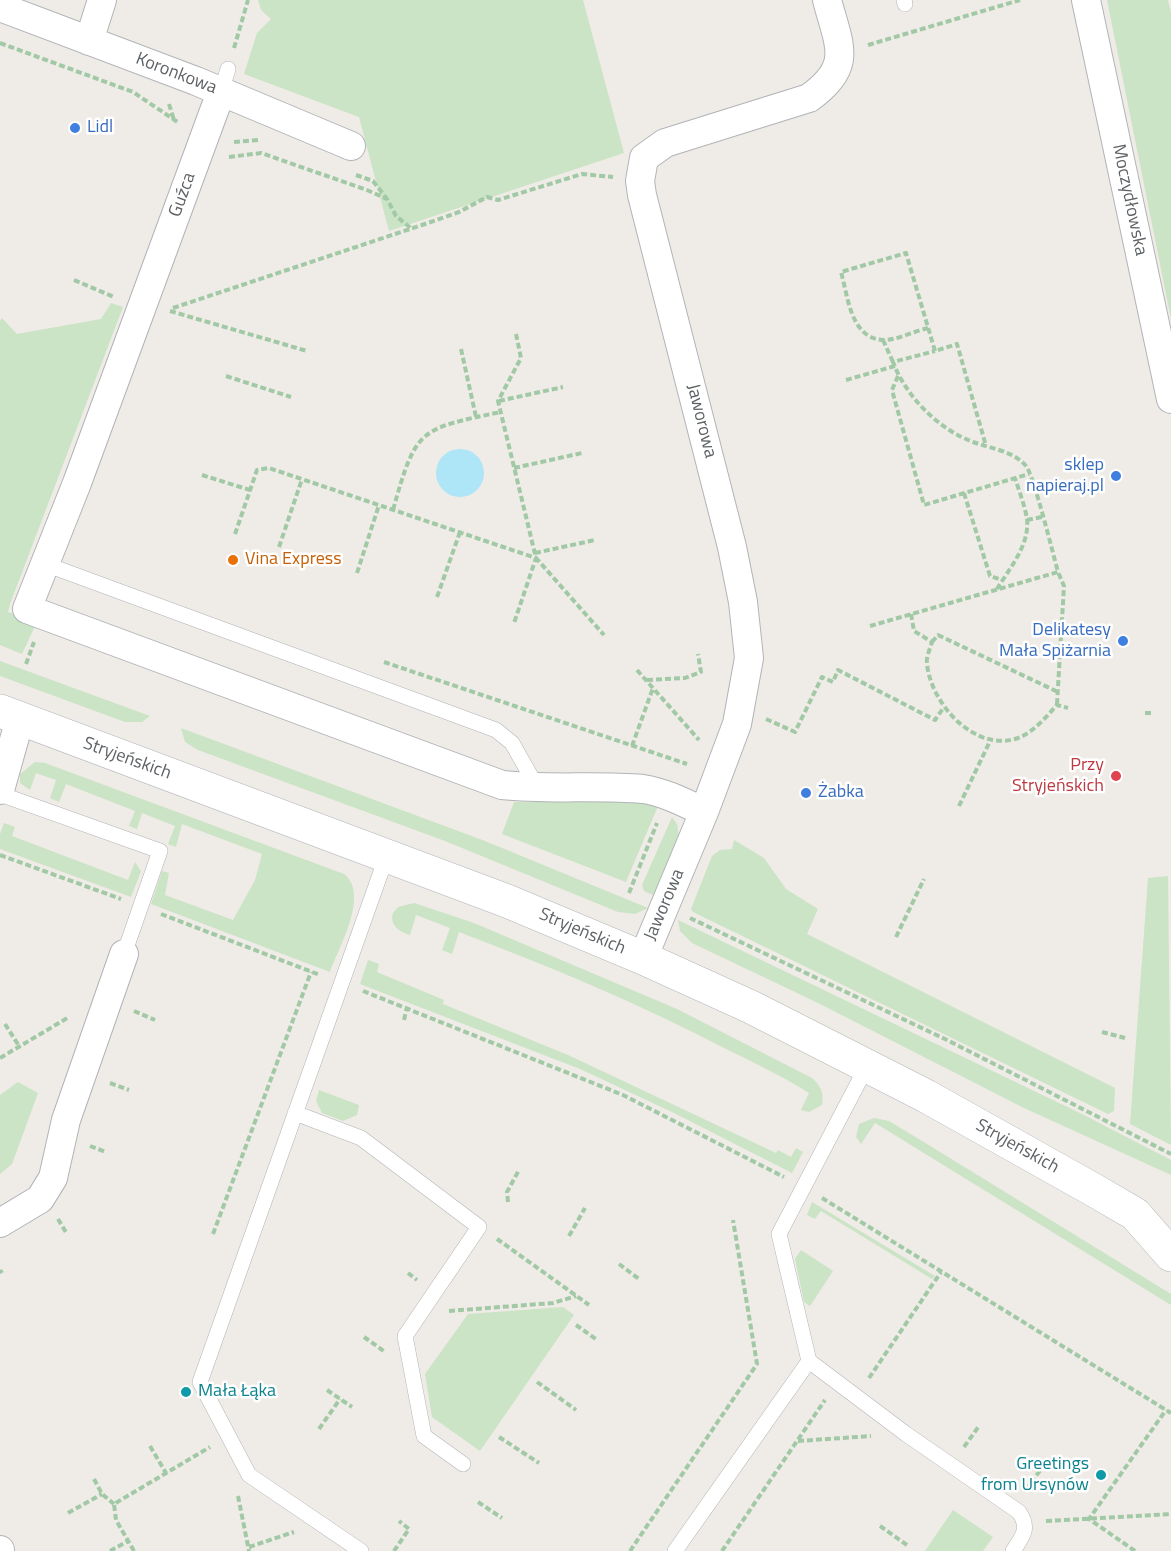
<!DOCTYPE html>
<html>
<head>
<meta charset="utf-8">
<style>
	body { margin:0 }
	canvas { display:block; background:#efebe6 }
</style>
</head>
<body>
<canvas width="1171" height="1551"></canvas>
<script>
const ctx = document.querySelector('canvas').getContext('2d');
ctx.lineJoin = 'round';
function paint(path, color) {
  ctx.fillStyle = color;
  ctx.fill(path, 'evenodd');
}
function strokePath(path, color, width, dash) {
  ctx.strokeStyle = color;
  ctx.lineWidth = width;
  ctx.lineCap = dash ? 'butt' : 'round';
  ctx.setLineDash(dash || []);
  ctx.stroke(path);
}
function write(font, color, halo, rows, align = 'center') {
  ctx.font = font + ' "Titillium Web",sans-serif';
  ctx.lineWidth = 5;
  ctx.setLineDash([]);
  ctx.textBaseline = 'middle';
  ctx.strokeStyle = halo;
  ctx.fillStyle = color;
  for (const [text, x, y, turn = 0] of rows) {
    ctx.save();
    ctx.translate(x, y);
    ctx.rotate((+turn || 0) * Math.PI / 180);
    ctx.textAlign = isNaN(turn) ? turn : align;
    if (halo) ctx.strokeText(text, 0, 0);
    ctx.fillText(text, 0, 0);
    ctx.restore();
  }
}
paint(new Path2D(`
	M258,0H583L624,153L389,231L359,117L244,74L257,33L271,19L261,10Z
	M1107,0H1168L1171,13V319Z
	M111,303L123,307L10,604L8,612L37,622L22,654L0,645V321L2,318L17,334L101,319Z
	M0,661L150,716L142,722H125L0,676Z
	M181,728L485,841L648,908L635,914L618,912L445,841L198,750L185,742Z
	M35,762L45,763L344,874C370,894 339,947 330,972L151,904L162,871L169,873L165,895L233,920L255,880L262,854L182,824L176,847L168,844L175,826L142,813L137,829L129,826L135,811L66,784L59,802L50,798L56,780L36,773L30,790L20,783V774Z
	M514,802H636L658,806L626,882L502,834Z
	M672,817L677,824L679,836L655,896L644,891L642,885Z
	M4,823L15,827L12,836L128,880L135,862L141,871L131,897L0,849V834Z
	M734,840L764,858L786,889L818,909L807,934L1115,1088L1114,1111L1108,1114L693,912L691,909L712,856L720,850L732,849Z
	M1168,876L1171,1145L1130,1124L1148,878Z
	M414,903L474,923L677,1009L812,1078C821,1086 824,1093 822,1105L809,1112L801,1110L809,1093C782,1076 753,1062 724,1048C638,1003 549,966 459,932L452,954L442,950L450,928L416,915L410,935C400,932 389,925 393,913L398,907Z
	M678,920L1080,1113L1171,1160V1175L1024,1108L818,1003L692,943L680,931Z
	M368,960L379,964L377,972L444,1000L443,1004L568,1055L776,1153L778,1150L791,1157L796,1148L803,1152L792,1173L672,1112L580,1069L360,984Z
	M18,1082L38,1093L12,1164L0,1174V1095Z
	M319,1090L359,1105L357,1115L343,1121L322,1113L316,1101Z
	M874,1118L889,1121L927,1144L1171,1294V1305L875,1123L861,1144L856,1137L859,1124Z
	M812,1202L935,1276L932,1279L821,1211L815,1219L807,1215Z
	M801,1250L833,1271L810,1306L804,1302L795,1259Z
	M563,1307L574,1315L480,1451L432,1417L425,1374L468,1314Z
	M953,1510L993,1537L983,1551H925Z`), '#cbe4c5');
paint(new Path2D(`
	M436 473a24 24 0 1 1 48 0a24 24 0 1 1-48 0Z`), '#aee5f7');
const lane = new Path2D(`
	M904,0L905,4
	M221,92L228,69
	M45,564L496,730L512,743L538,789
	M0,794L160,851L124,954
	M295,1113L361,1138L479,1227L405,1336L424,1436L463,1464
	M809,1361L906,1434L1019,1512C1030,1528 1023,1536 1013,1551
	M361,1551L249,1475L200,1382L387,855
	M675,1551L809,1361L779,1234L867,1066`);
const street = new Path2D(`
	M1086,0L1171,399
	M0,7L196,81L351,146
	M89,41L102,0
	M221,92L77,483L27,609L502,785C549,790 596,785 643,789C664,792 685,803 704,812
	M0,790L20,719
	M643,958L704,812L737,724L749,658L743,602L732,547L642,195L640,181L644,158L665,143L809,98C854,66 839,46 827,0
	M0,1223L40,1199L53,1178L66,1120L124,954
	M0,1550V1551`);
const secondary = new Path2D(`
	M0,711L507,901L643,958L751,1007L926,1096L1092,1189L1135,1214L1171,1255`);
strokePath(lane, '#b1b4b7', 16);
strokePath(street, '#b1b4b7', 30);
strokePath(secondary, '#b2b6b9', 34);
strokePath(new Path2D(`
	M0,43L133,92L179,123
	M868,45L1020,0
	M234,48L248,0
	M169,104L174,120
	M234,142L259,140
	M229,157L261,153L367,190L387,199L396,216L412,229
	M356,175L373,181L387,199
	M74,280L114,297
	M173,308L422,225L459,212L487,197L498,200L582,174L613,177
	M170,311L307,351
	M928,328C915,331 895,341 882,340C850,337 848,296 841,272L906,253L935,351L957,344L986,446
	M516,334L521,358L498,401L536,558L604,635
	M883,340L893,362
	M461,349L476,417
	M226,376L291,397
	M898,376L892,390L924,505L1029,474
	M846,380L895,366
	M499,401L563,387
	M514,468L582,453
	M202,475L250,490
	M964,493L990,576L1002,580
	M393,510C416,428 419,429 501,412
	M1027,520L1042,517
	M235,534L257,470L269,468L536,558L514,623
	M279,547L302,479
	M535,553L595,540
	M357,573L379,505
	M997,589C1009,569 1030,545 1027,519C1025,506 1019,491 1015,478
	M437,597L460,532
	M911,614L914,631L932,642C930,649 926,657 927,664C931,704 975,753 1018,738C1034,732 1046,717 1057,705L1068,708
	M870,626L1058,572C1053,554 1034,476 1026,466C1013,451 993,449 976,443C940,431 906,397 893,362L935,351
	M932,642L938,635L1058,692
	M384,662L687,764
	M26,664L34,642
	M637,670L699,740
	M647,680L685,678L701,672L698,654
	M1057,704L1064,586L1058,572
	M1145,713H1152
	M766,719L795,732L822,677L833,682L838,670L935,720L944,707
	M632,746L653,688
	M959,806L991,739
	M0,855L121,899
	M629,893L657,823
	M161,914L320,975
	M690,918L945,1039L1171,1154
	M896,937L924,879
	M363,991L623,1095L784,1177
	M134,1011L155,1020
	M404,1020L407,1007
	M5,1024L19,1046
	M1102,1032L1125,1038
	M0,1058L69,1017
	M110,1083L129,1090
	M90,1146L106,1152
	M822,1198L1171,1413
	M508,1202L507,1192L519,1170
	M58,1219L67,1234
	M213,1234L311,972
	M569,1236L585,1208
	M497,1239L589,1305
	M619,1264L639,1279
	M0,1270L2,1273
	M408,1273L417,1280
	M449,1311L553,1303L576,1296
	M576,1325L597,1340
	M364,1337L385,1352
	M869,1378L941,1272
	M537,1382L576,1410
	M327,1390L352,1407
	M319,1429L340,1399
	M499,1437L539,1463
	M798,1441L871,1436
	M150,1446L166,1473
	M964,1447L979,1426
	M94,1479L102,1494L114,1504
	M1026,1490L1041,1469
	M238,1496L249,1551
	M478,1502L502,1518
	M68,1513L102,1494
	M1046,1521L1171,1514
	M880,1526L907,1545
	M249,1547L294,1532
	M110,1551L128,1541
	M134,1551L116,1520L114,1504L210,1447
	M394,1551L409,1529L399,1521
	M630,1551L757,1364L733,1220
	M722,1551L825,1400
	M1135,1551L1089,1519L1166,1410`), '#a2c9a6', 4, [6, 3]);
strokePath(lane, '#fff', 15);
strokePath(street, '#fff', 28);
strokePath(secondary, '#fff', 33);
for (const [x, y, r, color] of [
	[75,128,6,"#3f7fe0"],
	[1116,476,6,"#3f7fe0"],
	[233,560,6,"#e8710a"],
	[1123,641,6,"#3f7fe0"],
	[1116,776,6,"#e0444e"],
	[806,793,6,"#3f7fe0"],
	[186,1392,6,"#0f9aa8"],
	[1101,1475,6,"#0f9aa8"]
]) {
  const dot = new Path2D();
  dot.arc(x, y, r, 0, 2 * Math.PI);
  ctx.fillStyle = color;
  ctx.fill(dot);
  strokePath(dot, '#fff', 2);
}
write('18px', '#5e6265', '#fff', [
	["Koronkowa",176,74,21],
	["Guźca",183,195,-70],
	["Moczydłowska",1129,200,78],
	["Jaworowa",701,421,76],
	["Stryjeńskich",127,759,20],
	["Jaworowa",665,905,-67],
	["Stryjeńskich",582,932,23],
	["Stryjeńskich",1017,1147,29]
]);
write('18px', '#366cbe', '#fff', [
	["Lidl",87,128],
	["sklep",1104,466,"right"],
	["napieraj.pl",1104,487,"right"],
	["Delikatesy",1111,631,"right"],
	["Mała Spiżarnia",1111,652,"right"],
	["Żabka",818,793]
], 'left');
write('18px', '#c56008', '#fff', [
	["Vina Express",245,560]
], 'left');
write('18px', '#be3a42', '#fff', [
	["Przy",1104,766],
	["Stryjeńskich",1104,787]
], 'right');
write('18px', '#0d838f', '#fff', [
	["Mała Łąka",198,1392],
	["Greetings",1089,1465,"right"],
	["from Ursynów",1089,1486,"right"]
], 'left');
</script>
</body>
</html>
